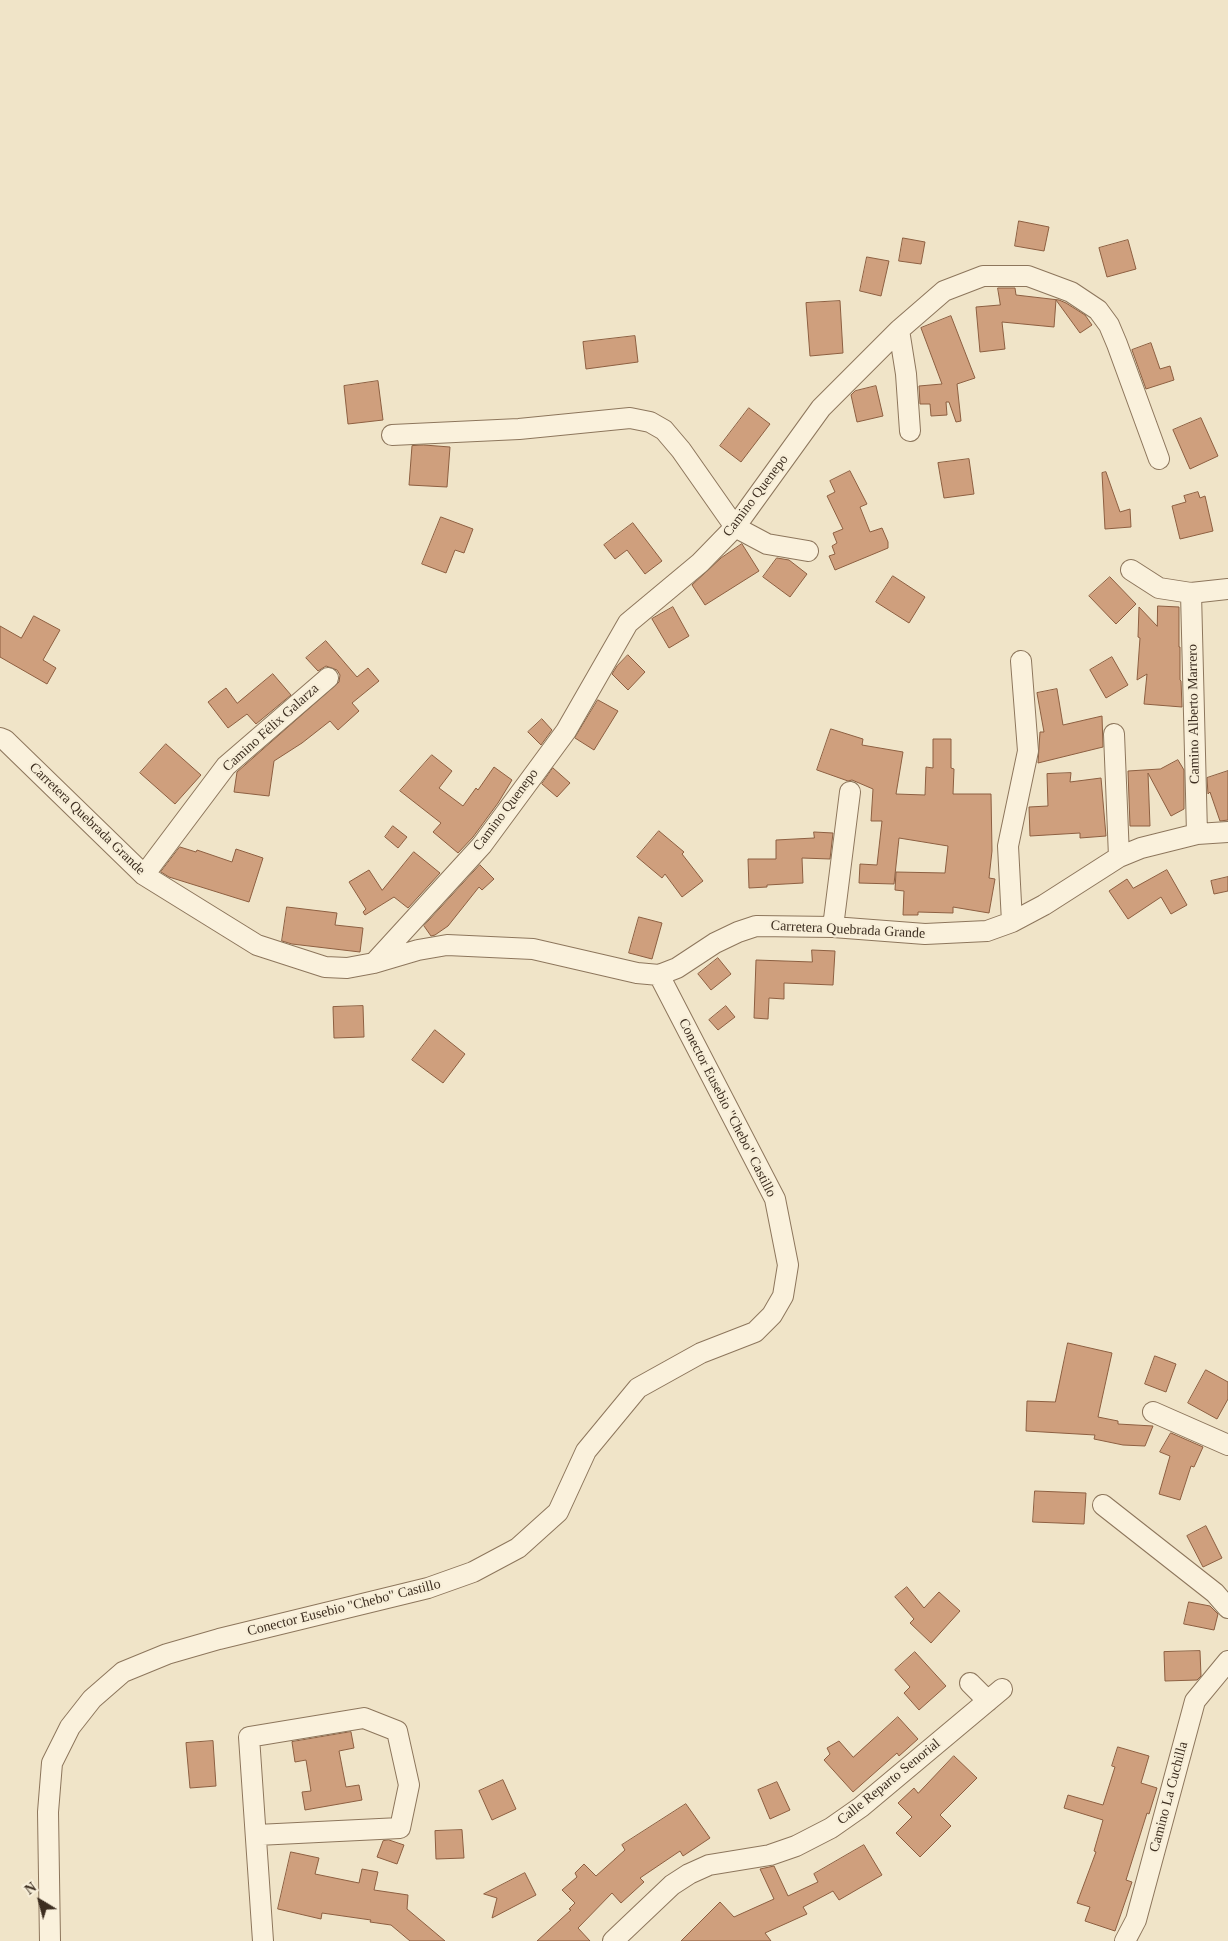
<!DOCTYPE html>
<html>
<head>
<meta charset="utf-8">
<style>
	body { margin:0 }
	#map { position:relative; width:1228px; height:1941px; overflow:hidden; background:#f0e4c8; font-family:"Times New Roman",serif }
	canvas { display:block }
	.north { position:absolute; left:15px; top:1876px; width:50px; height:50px; -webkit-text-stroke:4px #f7eed8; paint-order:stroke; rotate:323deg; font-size:14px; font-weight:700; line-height:20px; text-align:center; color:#3d2e20 }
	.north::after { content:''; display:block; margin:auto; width:18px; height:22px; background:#3d2e20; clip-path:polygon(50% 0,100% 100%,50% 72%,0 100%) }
</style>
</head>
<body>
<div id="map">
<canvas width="1228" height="1941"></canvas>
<div class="north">N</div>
</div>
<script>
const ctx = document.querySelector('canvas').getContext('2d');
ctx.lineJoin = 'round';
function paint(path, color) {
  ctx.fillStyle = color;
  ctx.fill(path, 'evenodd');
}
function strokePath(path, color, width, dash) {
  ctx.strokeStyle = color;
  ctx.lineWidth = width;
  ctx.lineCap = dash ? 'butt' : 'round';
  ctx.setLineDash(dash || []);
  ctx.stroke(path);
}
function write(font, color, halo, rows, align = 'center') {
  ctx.font = font + ' "Times New Roman",serif';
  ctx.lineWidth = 4.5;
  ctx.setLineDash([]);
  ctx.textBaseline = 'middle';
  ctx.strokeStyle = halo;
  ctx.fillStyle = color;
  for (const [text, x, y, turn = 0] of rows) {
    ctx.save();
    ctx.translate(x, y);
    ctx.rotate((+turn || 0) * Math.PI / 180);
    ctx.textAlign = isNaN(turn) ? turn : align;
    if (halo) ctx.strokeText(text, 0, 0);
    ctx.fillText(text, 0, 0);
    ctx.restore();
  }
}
const building = new Path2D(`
	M1019,221L1049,227L1044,251L1015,246Z
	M903,238L925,242L921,264L899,261Z
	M1128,240L1136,269L1107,277L1099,248Z
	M867,257L889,261L881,296L860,291Z
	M998,288H1015L1016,295L1059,300L1066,303L1085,315L1092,325L1080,333L1056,300L1054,327L1002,322L1005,349L980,352L976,307L1000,305Z
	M840,301L843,353L810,356L806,303Z
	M951,316L975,378L957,384L961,421L956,422L949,402H946L947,415L931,416L930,404H920L919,386L942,384L921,328Z
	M635,336L638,362L586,369L583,342Z
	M1151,343L1160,369L1170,366L1174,380L1146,389L1132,350Z
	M378,381L383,420L348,424L344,386Z
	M876,386L883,416L857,422L851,395L855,391Z
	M749,408L770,424L741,462L720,446Z
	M1201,418L1218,456L1190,469L1173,430Z
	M424,445L450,447L447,487L409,485L412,446Z
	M969,459L974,494L944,498L938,463Z
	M850,471L867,504L860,507L870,532L882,528L888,542V548L835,570L829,556L835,554L832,546L837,543L833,533L843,529L827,496L835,492L830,481Z
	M1106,472L1120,512L1130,509L1131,527L1105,529L1102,473Z
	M1198,492L1200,498L1205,496L1213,531L1180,539L1172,506L1186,502L1184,496Z
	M441,517L473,529L464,553L455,550L446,573L422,564Z
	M633,523L662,561L645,574L627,550L615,559L604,545Z
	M742,544L759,571L705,605L692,585L721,558Z
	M777,558L789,560L807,574L790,597L763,577Z
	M893,576L925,597L909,623L876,602Z
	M1110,577L1136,604L1116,624L1089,596Z
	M1158,606L1179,607V647H1180V680L1181,681L1182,707L1144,704L1147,674L1137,680L1140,638L1138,637L1139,607L1157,626Z
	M673,607L689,636L669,648L652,619Z
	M34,616L60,630L43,660L56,668L47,684L0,657V626L21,638Z
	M326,641L357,677L368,668L379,681L352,703L359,711L338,730L330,721L302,743L274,761L269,796L234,792L237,772L339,682L340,675L337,670L326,666L318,671L306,658Z
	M628,655L645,672L628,690L612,674L617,666Z
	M1112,657L1128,685L1106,698L1090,670Z
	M273,674L291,695L256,724L247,714L228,728L208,702L226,688L237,703Z
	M1057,689L1063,725L1102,716L1103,747L1038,763L1040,732H1044L1037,693Z
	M598,700L618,711L594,750L575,738Z
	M542,719L552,730L541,745L528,732Z
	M831,729L863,739L862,745L903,752L896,794L925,795L926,767L933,768V739H951V768L954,769L953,794H991L992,851L989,878L995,879L989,913L953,907V913L918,912V915H903L904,891L895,890L896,872L945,873L948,846L899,838L894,884L859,883L860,864L877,865L882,821H871L873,789L852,780L848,781L817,770Z
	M166,744L201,775L175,804L140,773Z
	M432,755L452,771L439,788L463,806L476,788L478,790L494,767L512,780L498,803L473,837L458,853L433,832L441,823L400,791Z
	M1178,760L1184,770V809L1171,816L1148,773L1150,826H1130L1128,771L1160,769Z
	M553,768L570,783L557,797L542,784Z
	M1228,771V820L1220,821L1210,792L1208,794L1207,778Z
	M1071,773L1070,782L1101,778L1106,836L1080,838V833L1030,836L1029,807L1048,806L1047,774Z
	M393,826L407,837L398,848L385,837Z
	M659,831L684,852L682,854L703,881L682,897L665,874L662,878L637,857Z
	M814,832L833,833L830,859L802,858L803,883L767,885V887L749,888L748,859H776V840L814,838Z
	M180,847L196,852L197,850L232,862L236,849L263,858L249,902L169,877L161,872Z
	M414,852L440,873L408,908L394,897L365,915L363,912L366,909L349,882L369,870L382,890Z
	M480,865L494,879L482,890L479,887L448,926L435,935L431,936L424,926Z
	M1167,870L1187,905L1171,914L1161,897L1128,919L1109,891L1127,879L1133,888Z
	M1228,877V891L1214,894L1211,881Z
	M287,907L337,913L335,925L363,928L360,952L292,944L282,941Z
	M639,917L662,923L652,959L629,953Z
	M812,950L835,951L833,985L784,983V999L769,998L768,1019L754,1018L756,960L812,962Z
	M718,958L731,974L711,990L698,974Z
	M363,1006L364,1037L334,1038L333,1007Z
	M726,1006L735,1017L718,1030L709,1020Z
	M435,1030L465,1054L443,1083L412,1060Z
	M1068,1343L1112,1353L1098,1417L1118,1421V1424L1153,1426L1145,1446L1123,1445L1094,1439L1095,1435L1026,1431L1027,1401L1055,1402Z
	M1155,1356L1176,1364L1166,1392L1145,1384Z
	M1206,1370L1228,1382V1399L1217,1419L1188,1403Z
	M1171,1433L1203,1447L1194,1467L1191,1466L1180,1500L1159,1494L1170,1456L1160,1452Z
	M1035,1491L1086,1493L1084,1524L1033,1522Z
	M1206,1526L1222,1558L1203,1567L1187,1536Z
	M907,1587L924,1608L939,1592L960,1611L931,1643L910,1623L914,1619L895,1597Z
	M1189,1602L1210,1606L1218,1614L1214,1630L1184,1624Z
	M1200,1651L1201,1676L1197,1680L1165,1681L1164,1652Z
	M915,1652L946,1686L919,1710L904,1693L910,1687L895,1670Z
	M898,1717L918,1739L899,1756L897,1753L853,1792L824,1760L830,1754L827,1748L839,1741L853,1757Z
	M351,1732L354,1748L339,1751L346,1787L359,1785L362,1800L305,1810L302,1792L311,1791L306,1760L295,1762L292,1742Z
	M213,1741L216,1786L190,1788L186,1743Z
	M1118,1747L1149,1756L1141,1783L1157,1788L1149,1814L1147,1813L1126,1880L1132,1882L1115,1931L1085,1921L1090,1907L1077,1903L1096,1852L1094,1851L1103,1820L1064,1808L1068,1795L1103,1805L1115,1767L1112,1766Z
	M954,1756L977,1778L940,1815L951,1826L920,1857L896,1833L912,1817L898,1803L914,1788L918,1793Z
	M503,1780L516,1809L492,1820L479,1791Z
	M777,1782L790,1810L770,1819L758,1790Z
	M686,1804L710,1838L683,1856L680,1851L640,1878L644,1882L621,1903L612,1893L578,1928L590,1941H537L571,1910L569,1909L575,1903L562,1890L577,1877L575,1873L584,1864L596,1876L625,1850L622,1845Z
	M462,1830L464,1858L436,1859L435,1831Z
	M389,1840L404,1845L397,1864L377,1857L383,1841Z
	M864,1845L882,1875L839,1900L833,1891L803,1907L807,1914L765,1933L771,1941H681L720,1902L734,1917L774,1899L760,1869L774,1866L788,1896L818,1882L814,1874Z
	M291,1852L319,1858L315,1874L359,1883L362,1869L378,1872L374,1890L408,1895L407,1909L445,1941H410L391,1925L370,1922L371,1920L322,1913L321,1919L278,1909Z
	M525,1873L536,1895L492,1918L497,1898L484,1894Z`);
paint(building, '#cf9f7d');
strokePath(building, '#8d5f41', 1);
const minor = new Path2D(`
	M899,330L906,374L910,431
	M392,435L519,429L630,418L650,422L664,430L681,450L735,527L767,544L808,551
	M1131,570L1159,588L1191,593L1228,589
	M1191,593L1197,834
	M1114,734L1119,857
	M0,738L5,740L144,875L257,945L325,967L347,968L374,963L418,950L447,945L533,949L637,973L659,975L677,968L715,943L738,932L756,926L833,927L925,934L987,931L1012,922L1044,905L1119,857L1141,848L1197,834L1228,832
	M144,875L226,766L328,678
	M1012,922L1008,846L1028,751L1021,661
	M833,927L850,792
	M375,962L482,845L566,731L628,623L700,563L735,527L821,408L899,330L944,291L983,276H1028L1071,292L1098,310L1109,325L1117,344L1159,459
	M1153,1412L1228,1445
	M1103,1505L1215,1593L1228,1608
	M970,1683L988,1701
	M257,1835L400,1828L409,1785L397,1731L364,1718L249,1737L263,1941
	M50,1941L48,1812L52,1763L70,1727L92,1699L123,1672L167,1654L219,1639L428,1588L473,1572L518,1548L558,1512L586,1451L638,1388L701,1353L755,1332L772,1315L783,1296L788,1265L775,1199L659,975
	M613,1941L672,1885L689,1874L709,1865L770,1855L796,1846L831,1828L861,1807L1002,1689
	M1125,1941L1136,1920L1195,1701L1228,1661`);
strokePath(minor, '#8d765c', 22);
strokePath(minor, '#faf1dc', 20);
write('14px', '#3d2e20', '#f7eed8', [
	["Camino Quenepo",756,496,-53],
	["Camino Alberto Marrero",1194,714,-91],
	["Camino Félix Galarza",271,728,-42],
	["Camino Quenepo",506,810,-53],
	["Carretera Quebrada Grande",87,819,44],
	["Carretera Quebrada Grande",848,930,3],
	["Conector Eusebio \"Chebo\" Castillo",727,1108,63],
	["Conector Eusebio \"Chebo\" Castillo",344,1608,-14],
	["Calle Reparto Senorial",889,1782,-39],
	["Camino La Cuchilla",1169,1797,-75]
]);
</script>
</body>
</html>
